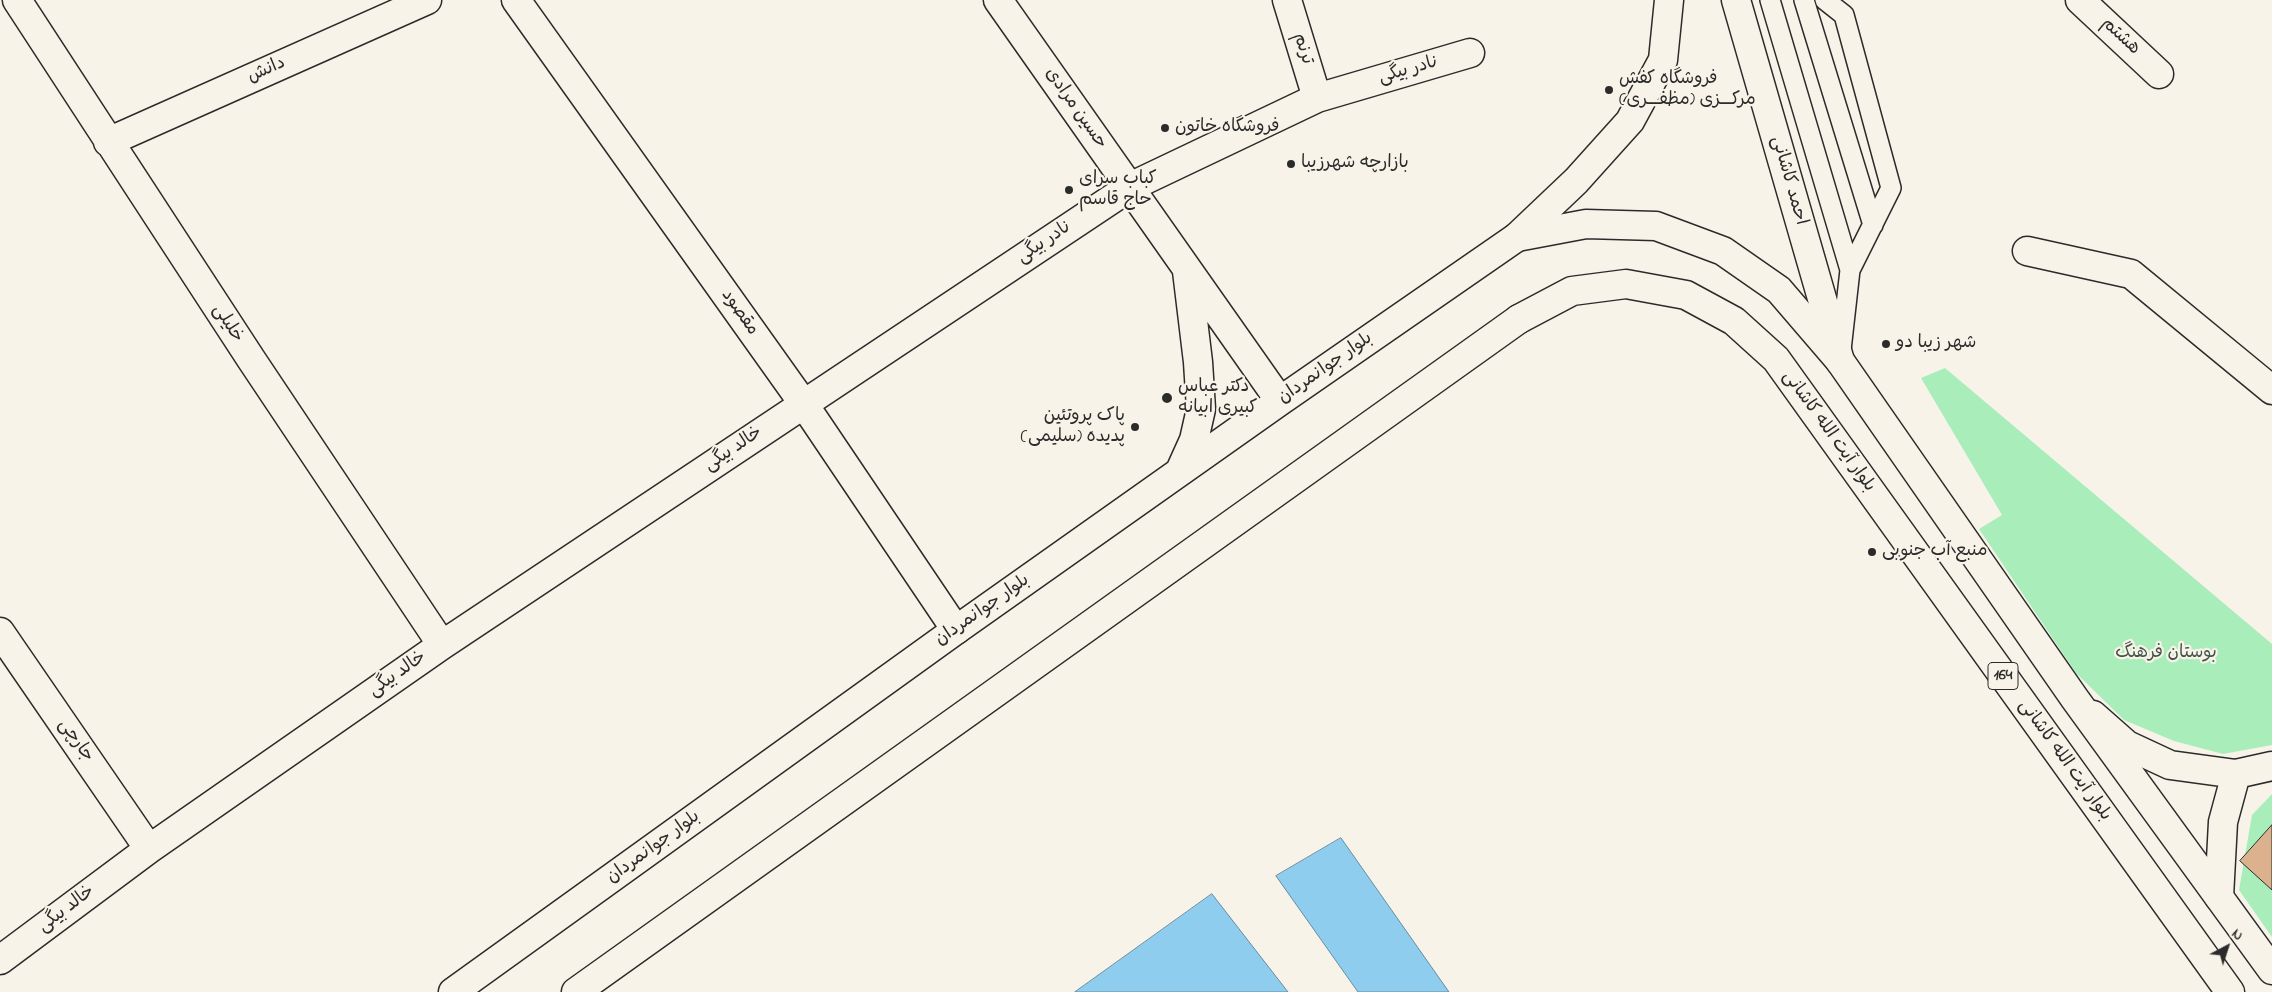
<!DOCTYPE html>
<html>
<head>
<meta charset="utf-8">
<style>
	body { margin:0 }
	#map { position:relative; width:2272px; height:992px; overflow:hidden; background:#f7f3e8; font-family:"Indie Flower",sans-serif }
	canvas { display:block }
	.north { position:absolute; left:2202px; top:922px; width:50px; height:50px; -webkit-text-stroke:4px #f7f3e8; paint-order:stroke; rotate:40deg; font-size:14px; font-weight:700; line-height:20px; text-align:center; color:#2b2b2b }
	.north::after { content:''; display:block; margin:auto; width:18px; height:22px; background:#2b2b2b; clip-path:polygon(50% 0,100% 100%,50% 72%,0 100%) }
</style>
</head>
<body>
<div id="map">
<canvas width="2272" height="992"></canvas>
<div class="north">N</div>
</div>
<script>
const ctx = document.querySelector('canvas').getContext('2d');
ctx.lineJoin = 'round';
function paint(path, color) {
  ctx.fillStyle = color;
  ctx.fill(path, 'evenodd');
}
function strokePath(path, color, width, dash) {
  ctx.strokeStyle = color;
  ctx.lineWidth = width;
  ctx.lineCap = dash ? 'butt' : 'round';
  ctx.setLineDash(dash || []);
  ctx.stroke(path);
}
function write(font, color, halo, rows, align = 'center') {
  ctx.font = font + ' "Indie Flower","Playpen Sans Arabic",sans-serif';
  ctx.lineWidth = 4.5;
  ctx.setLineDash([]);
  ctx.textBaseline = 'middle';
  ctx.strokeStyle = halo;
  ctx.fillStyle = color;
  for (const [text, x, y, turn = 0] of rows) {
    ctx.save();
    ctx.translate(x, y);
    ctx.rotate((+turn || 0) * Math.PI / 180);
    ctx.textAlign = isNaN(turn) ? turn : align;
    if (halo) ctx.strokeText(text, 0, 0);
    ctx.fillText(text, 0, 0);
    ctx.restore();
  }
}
paint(new Path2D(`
	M1945,368L2272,644V745L2223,754L2174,741L2124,720L2076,673L1979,529L2002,515L1921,378Z
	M2272,794V937L2239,890L2252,815Z`), '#a9eeba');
const water = new Path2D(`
	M1341,838L1449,992H1358L1276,876Z
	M1212,894L1288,992H1075Z`);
paint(water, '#8fcdef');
strokePath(water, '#678ca1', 1);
const building = new Path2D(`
	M2272,825V890L2240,861Z`);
paint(building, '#dcb18d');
strokePath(building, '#2b2b2b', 1);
const lane = new Path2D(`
	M1770,0L1850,270
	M1804,0L1873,225
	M1825,0L1844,15L1891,188L1850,270L1841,350`);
const street = new Path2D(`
	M17,0L251,359L442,645
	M516,0L803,403L956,630
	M1287,0L1317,98
	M2080,0L2159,74
	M108,142L427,0
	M2027,251L2131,274L2272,390
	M0,632L149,849
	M0,960L149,849L442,645L1130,187L1317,98L1470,53`);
const secondary = new Path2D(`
	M998,0L1280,401
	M1736,0L1840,361
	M1180,471L1194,440L1201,409L1198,362L1187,271
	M2093,715L2127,745L2170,765L2236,774L2272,766
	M2219,897L2223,822L2236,774
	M453,992L956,630L1280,401L1517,237L1576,181L1630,121L1663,60L1669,0
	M576,992L1519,319`);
const primary = new Path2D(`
	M1517,237L1586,224L1656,226L1723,251L1779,290L1840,361L2075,699L2272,970
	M1519,319L1572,291L1626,284L1686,295L1734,321L1776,359L2230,992`);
strokePath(lane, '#2b2b2b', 22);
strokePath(street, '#2b2b2b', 31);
strokePath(secondary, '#2b2b2b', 31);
strokePath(primary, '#2b2b2b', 31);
strokePath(lane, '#f7f3e8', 19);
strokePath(street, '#f7f3e8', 28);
strokePath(secondary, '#f7f3e8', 28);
strokePath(primary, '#f7f3e8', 28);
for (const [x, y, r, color] of [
	[1609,90,5,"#2b2b2b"],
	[1165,128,5,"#2b2b2b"],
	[1291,164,5,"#2b2b2b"],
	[1069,190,5,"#2b2b2b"],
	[1886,344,5,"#2b2b2b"],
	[1167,398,6,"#2b2b2b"],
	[1135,427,5,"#2b2b2b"],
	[1872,552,5,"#2b2b2b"]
]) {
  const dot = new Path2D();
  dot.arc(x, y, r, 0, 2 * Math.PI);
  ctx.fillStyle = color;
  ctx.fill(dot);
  strokePath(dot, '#f7f3e8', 2);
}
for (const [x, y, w] of [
	[2003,676,30]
]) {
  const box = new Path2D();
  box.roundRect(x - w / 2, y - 13.5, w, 27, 4);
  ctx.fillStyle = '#f7f3e8';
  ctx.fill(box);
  strokePath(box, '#2b2b2b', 1);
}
write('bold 16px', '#2b2b2b', null, [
	["164",2003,676]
]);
write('18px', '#2b2b2b', '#f7f3e8', [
	["هشتم",2120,37,43],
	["ترنم",1302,49,73],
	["دانش",267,71,-24],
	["نادر بیگی",1409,71,-16],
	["حسین مرادی",1075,109,55],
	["احمد کاشانی",1788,181,74],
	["نادر بیگی",1045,243,-34],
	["مقصود",739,313,55],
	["خلیلی",227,324,57],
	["بلوار جوانمردان",1326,369,-35],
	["بلوار آیت الله کاشانی",1828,432,54],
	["خالد بیگی",734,450,-34],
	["بلوار جوانمردان",983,611,-35],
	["خالد بیگی",398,675,-35],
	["جارچی",75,741,55],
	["بلوار آیت الله کاشانی",2064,761,54],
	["بلوار جوانمردان",654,848,-36],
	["خالد بیگی",67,910,-37]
]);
write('18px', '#2b2b2b', '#f7f3e8', [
	["فروشگاه کفش",1619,80],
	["مرکـــزی (مظفـــری)",1619,101],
	["فروشگاه خاتون",1175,128],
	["بازارچه شهرزیبا",1301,164],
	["کباب سرای",1079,180],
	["حاج قاسم",1079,201],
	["شهر زیبا دو",1896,344],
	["دکتر عباس",1178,388],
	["کبیری ابیانه",1178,409],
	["پاک پروتئین",1125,417,"right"],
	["پدیده (سلیمی)",1125,438,"right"],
	["منبع آب جنوبی",1882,552]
], 'left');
write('18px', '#445248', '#f7f3e8', [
	["بوستان فرهنگ",2166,654]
]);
</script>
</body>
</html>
